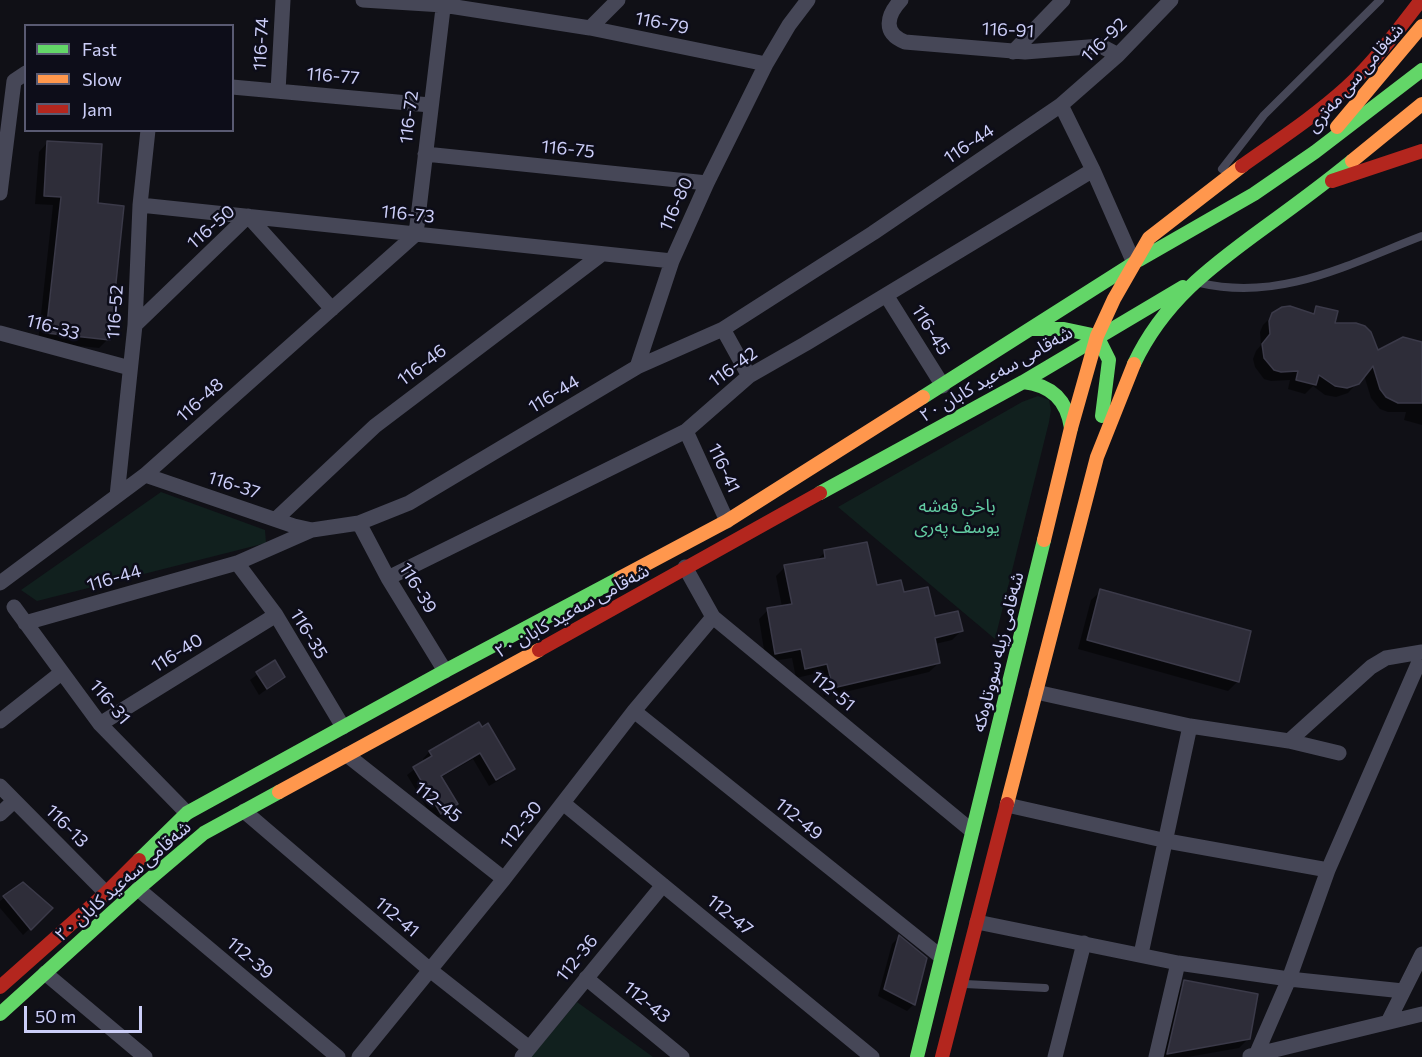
<!DOCTYPE html>
<html>
<head>
<meta charset="utf-8">
<style>
	body { margin:0 }
	#map { position:relative; width:1422px; height:1057px; overflow:hidden; background:#101016; font-family:Commissioner,sans-serif }
	canvas { display:block }
	.legend { position:absolute; left:24px; top:24px; width:210px; height:108px; box-sizing:border-box; background:#0d0d19; border:2px solid #595a72; margin:0; padding:8px 10px; list-style:none; font-size:18px; color:#cccef8 }
	.legend li { display:flex; align-items:center; gap:12px; height:30px }
	.legend b { width:30px; border:2px solid #595a72 }
	.scale { position:absolute; left:24px; top:1006px; width:118px; height:27px; box-sizing:border-box; border:3px solid #cccef8; border-top:0; padding-left:8px; font-size:18px; line-height:21px; white-space:nowrap; color:#cccef8; -webkit-text-stroke:4px #0d0d19; paint-order:stroke }
</style>
</head>
<body>
<div id="map">
<canvas width="1422" height="1057"></canvas>
<ul class="legend">
<li><b style="height:8px;background:#63d668"></b>Fast</li>
<li><b style="height:8px;background:#ff974d"></b>Slow</li>
<li><b style="height:8px;background:#b3261e"></b>Jam</li>
</ul>
<div class="scale">50 m</div>
</div>
<script>
const ctx = document.querySelector('canvas').getContext('2d');
ctx.lineJoin = 'round';
function paint(path, color) {
  ctx.fillStyle = color;
  ctx.fill(path, 'evenodd');
}
function strokePath(path, color, width, dash) {
  ctx.strokeStyle = color;
  ctx.lineWidth = width;
  ctx.lineCap = dash ? 'butt' : 'round';
  ctx.setLineDash(dash || []);
  ctx.stroke(path);
}
function write(font, color, halo, rows, align = 'center') {
  ctx.font = font + ' Commissioner,"Noto Sans Arabic",sans-serif';
  ctx.lineWidth = 5;
  ctx.setLineDash([]);
  ctx.textBaseline = 'middle';
  ctx.strokeStyle = halo;
  ctx.fillStyle = color;
  for (const [text, x, y, turn = 0] of rows) {
    ctx.save();
    ctx.translate(x, y);
    ctx.rotate((+turn || 0) * Math.PI / 180);
    ctx.textAlign = isNaN(turn) ? turn : align;
    if (halo) ctx.strokeText(text, 0, 0);
    ctx.fillText(text, 0, 0);
    ctx.restore();
  }
}
paint(new Path2D(`
	M1038,396L1049,400L1051,410L1049,422L995,639L838,507L1022,402Z
	M161,492L265,530L266,543L37,601L21,590Z
	M577,1002L653,1057H531Z`), '#11201e');
paint(new Path2D(`
	M47,143L96,204L108,339L99,348L38,342L53,205L35,204L39,152Z
	M1317,308L1334,324L1377,352L1403,338L1422,343V425L1404,420L1406,412H1388L1380,409L1371,398L1364,375L1348,393L1336,397L1325,395L1313,386L1305,394L1288,389L1290,380L1271,381L1264,379L1255,367L1253,359L1256,351L1261,345L1260,332L1263,325L1273,315L1310,314Z
	M825,552L876,587L903,594L934,618L961,631L952,640L935,644L939,663L929,672L824,697L818,673L796,678L792,658L766,662L759,619L768,610L782,607L776,576L785,567L815,562Z
	M1101,591L1238,681L1228,691L1078,649L1091,600Z
	M274,662L283,677L259,695L250,680Z
	M479,724L513,769L506,776L489,786L473,759L440,778L456,804L449,811L434,820L407,775L424,762L423,759L429,752Z
	M23,884L51,908L23,935L0,908V901Z
	M899,937L914,1004L907,1011L878,996L892,944Z
	M1185,982L1249,1038L1239,1048L1188,1057H1160L1175,992Z`), '#0007');
const building = new Path2D(`
	M47,141L102,144L98,203L124,206L110,340L46,333L61,197L44,196Z
	M1290,306L1314,314L1316,306L1338,311L1335,323H1356L1365,326L1371,332L1378,350L1403,337L1422,342V403H1398L1386,397L1380,389L1373,366L1359,384L1347,388L1335,386L1319,375L1316,385L1296,380L1298,371L1281,372L1274,370L1264,358L1262,344L1270,334L1269,321L1272,313L1282,307Z
	M867,542L877,585L901,580L904,592L928,587L935,616L958,611L963,631L935,638L940,663L833,688L827,664L805,669L801,649L775,654L767,608L792,604L784,565L825,558L824,550Z
	M1100,589L1251,631L1239,682L1087,640Z
	M275,660L285,677L267,689L256,672Z
	M479,722L482,727L488,723L515,769L496,780L480,753L441,776L458,804L441,814L413,767L432,756L429,751Z
	M23,882L53,908L31,930L3,896Z
	M899,935L927,958L915,1005L884,989Z
	M1184,980L1258,994L1250,1039L1167,1054Z`);
paint(building, '#2e2d39');
strokePath(building, '#3b3a49', 1.5);
strokePath(new Path2D(`
	M1222,169L1264,115L1380,0
	M1200,283C1280,302 1349,264 1422,236
	M965,984L1045,988`), '#464757', 8);
strokePath(new Path2D(`
	M363,0L443,5L590,28L766,64
	M901,0C887,15 882,33 905,42L1025,52L1101,46L1118,55
	M590,28L618,0
	M1013,52L1063,0
	M232,87L430,105
	M278,91L283,0
	M1061,105L1093,170L1134,263
	M425,154L707,183
	M0,193L14,81L26,73
	M140,205L672,261
	M886,295L943,386
	M135,325L248,216L332,309
	M723,329L749,376
	M0,333L130,368
	M637,367L672,261L707,183L766,64L789,25L808,0
	M686,431L727,521
	M145,475L294,526L312,530
	M117,496L135,325L140,205L148,130
	M276,519L375,426L602,254
	M359,523L388,578L445,671
	M237,563L276,615L343,727
	M685,567L713,617L972,831
	M388,578L686,431L749,376L805,344L1093,170
	M0,583L145,475L416,234L444,0
	M14,607L100,724L187,813
	M25,623L237,563L312,530L359,523L409,503L637,367L723,329L873,233L1061,105L1118,55L1171,0
	M1036,692L1190,726L1289,741L1339,753
	M634,711L940,956
	M0,721L61,673
	M100,724L276,615
	M1289,741L1371,667L1386,658L1422,652
	M347,755L504,879
	M0,786L106,893
	M563,803L872,1057
	M1007,805L1167,841L1328,870
	M244,811L430,970L529,1048
	M0,814L14,801
	M138,889L338,1057
	M977,922L1178,963L1289,979L1403,991
	M1141,954L1190,726
	M45,973L145,1057
	M586,978L682,1057
	M1388,1022L1422,954
	M1256,1055L1289,979L1328,870L1422,655
	M1250,1056L1422,1014
	M359,1057L504,879L634,711L713,617
	M522,1057L663,885
	M1055,1057L1084,943
	M1156,1057L1178,963`), '#464757', 15);
strokePath(new Path2D(`
	M1139,260L1254,194L1315,152L1422,70
	M1031,329H1064L1097,336L1109,360L1102,416
	M1134,364C1163,302 1210,267 1265,227C1294,206 1324,184 1352,161
	M1023,382C1051,385 1067,400 1071,428
	M923,397L1134,263
	M820,493L1023,382L1183,287
	M139,860L187,813L445,671L620,578
	M0,1014L138,889L204,833L279,792
	M917,1057L1044,540`), '#63d668', 14);
strokePath(new Path2D(`
	M1337,127L1422,26
	M1352,161L1422,104
	M1044,540L1071,428L1097,336L1114,299L1149,238L1242,166
	M620,578L727,521L923,397
	M279,792L539,650
	M1007,804L1097,457L1134,364`), '#ff974d', 14);
strokePath(new Path2D(`
	M1242,166C1277,141 1314,117 1346,88C1374,62 1398,30 1421,0
	M1332,181L1422,151
	M539,650L820,493
	M0,987L106,893L139,860
	M942,1057L1007,804`), '#b3261e', 14);
write('18px', '#cccef8', '#0d0d19', [
	["116-79",662,23,11],
	["116-91",1008,30,3],
	["116-92",1104,40,-44],
	["116-74",261,44,-87],
	["116-77",333,76,5],
	["شەقامی سی مەتری",1355,78,-49],
	["116-72",409,117,-83],
	["116-44",969,144,-34],
	["116-75",568,149,6],
	["116-80",676,204,-66],
	["116-73",408,214,6],
	["116-50",211,227,-41],
	["116-52",115,312,-86],
	["116-33",53,327,15],
	["116-45",931,330,58],
	["116-46",422,365,-37],
	["116-42",733,367,-36],
	["شەقامی سەعید کابان ٢٠",996,374,-30],
	["116-44",554,394,-31],
	["116-48",200,400,-42],
	["116-41",724,468,65],
	["116-37",234,485,18],
	["116-44",114,578,-16],
	["116-39",418,588,59],
	["شەقامی سەعید کابان ٢٠",572,611,-29],
	["116-35",309,634,59],
	["شەقامی زیلە سووتاوەکە",998,652,-76],
	["116-40",177,653,-32],
	["112-51",833,691,40],
	["116-31",110,702,50],
	["112-45",438,802,38],
	["112-49",799,819,39],
	["112-30",521,825,-52],
	["116-13",67,826,45],
	["شەقامی سەعید کابان ٢٠",123,881,-41],
	["112-47",730,915,39],
	["112-41",397,917,40],
	["112-39",250,958,40],
	["112-36",577,958,-51],
	["112-43",647,1002,39]
]);
write('18px', '#63cda3', '#0d0d19', [
	["باخی قەشە",957,506],
	["یوسف پەری",957,527]
]);
</script>
</body>
</html>
